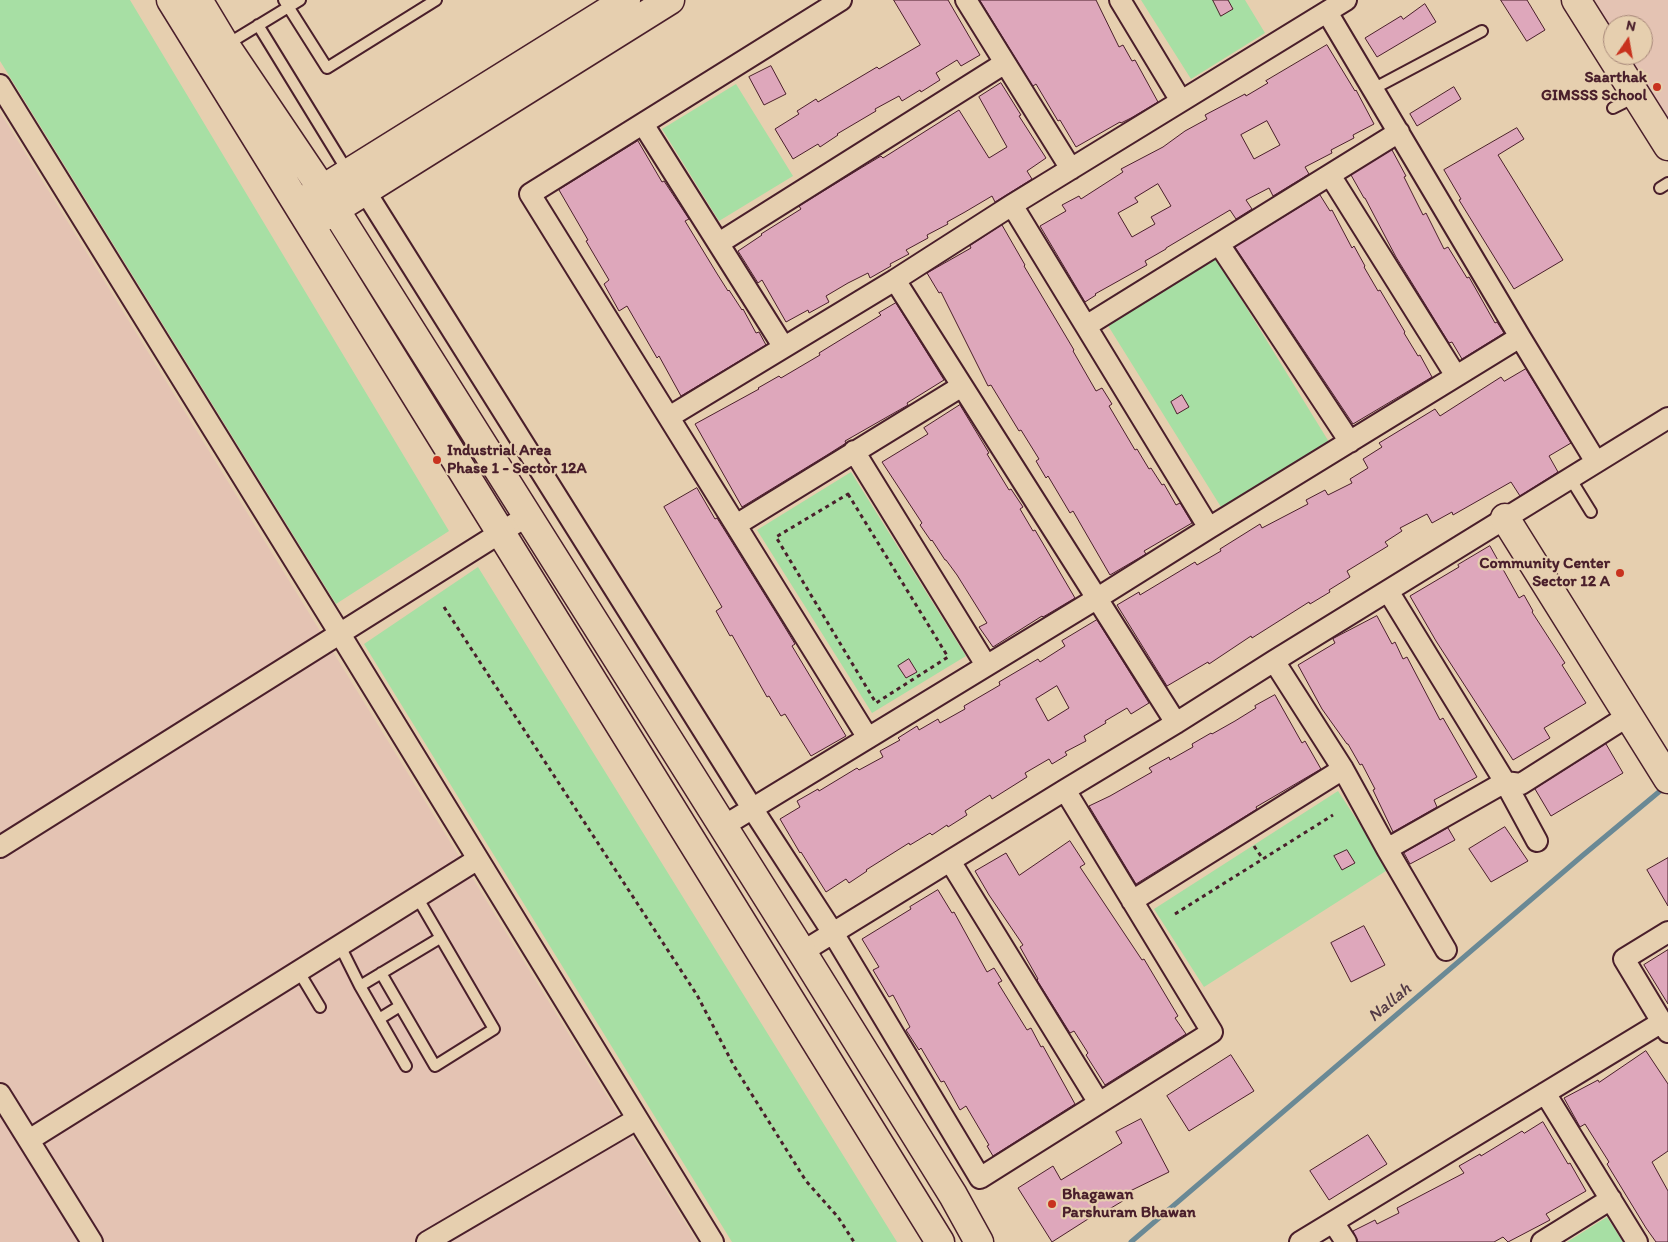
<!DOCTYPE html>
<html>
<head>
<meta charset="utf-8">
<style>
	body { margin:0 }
	#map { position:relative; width:1668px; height:1242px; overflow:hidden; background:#e6cfaf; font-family:Itim,sans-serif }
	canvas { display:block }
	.north { position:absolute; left:1603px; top:15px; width:50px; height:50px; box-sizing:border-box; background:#e6cfaf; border:1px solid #a8897a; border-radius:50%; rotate:12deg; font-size:14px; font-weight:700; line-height:20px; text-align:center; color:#4a1f2b }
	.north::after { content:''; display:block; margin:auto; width:18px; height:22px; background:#c8321e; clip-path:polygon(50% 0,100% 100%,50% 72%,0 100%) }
</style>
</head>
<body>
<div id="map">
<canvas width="1668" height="1242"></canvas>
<div class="north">N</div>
</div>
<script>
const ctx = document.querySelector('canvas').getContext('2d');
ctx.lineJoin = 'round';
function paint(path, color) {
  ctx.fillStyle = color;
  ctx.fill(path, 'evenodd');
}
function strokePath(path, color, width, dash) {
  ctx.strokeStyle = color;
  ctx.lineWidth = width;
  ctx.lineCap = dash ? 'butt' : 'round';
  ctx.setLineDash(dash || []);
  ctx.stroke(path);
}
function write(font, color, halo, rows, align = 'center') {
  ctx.font = font + ' Itim,sans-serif';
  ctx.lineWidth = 4.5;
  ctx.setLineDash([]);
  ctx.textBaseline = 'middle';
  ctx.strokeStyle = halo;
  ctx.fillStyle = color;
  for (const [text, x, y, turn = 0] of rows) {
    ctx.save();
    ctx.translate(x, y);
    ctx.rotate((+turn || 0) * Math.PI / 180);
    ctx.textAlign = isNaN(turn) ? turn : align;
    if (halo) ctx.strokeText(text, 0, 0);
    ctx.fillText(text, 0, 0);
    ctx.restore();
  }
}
paint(new Path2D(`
	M1594,0H1668V118L1666,120L1627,55H1643V25H1613V32Z
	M0,112L697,1242H0Z`), '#e4c3b3');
paint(new Path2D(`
	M0,0H130L449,531L336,604L0,61Z
	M1141,0H1245L1265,33L1191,79Z
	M736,84L793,176L719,221L662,129Z
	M1216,258L1329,442L1221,507L1107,324Z
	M851,472L966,656L872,713L757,530Z
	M478,567L897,1242H732L364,644Z
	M1338,791L1389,869L1204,987L1154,909Z
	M1607,1217L1623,1242H1567Z`), '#a7dfa4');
strokePath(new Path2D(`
	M1131,1242L1582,856L1666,786`), '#6a8995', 5);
const building = new Path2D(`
	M894,0H948L980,55L961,66L957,60L936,73L940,80L921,92L920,90L902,101L899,96L875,109L876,111L837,134L838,135L820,147L818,144L793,159L775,129L799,114L797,111L816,99L818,102L877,67L879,69L920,45Z
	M980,0H1096L1119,47L1123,45L1132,61L1135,60L1158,102L1131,118L1121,123L1120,122L1076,147L1060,120L1058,121L1036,84L1033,86Z
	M1213,0H1228L1233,9L1221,16Z
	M1501,0H1527L1545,30L1527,41Z
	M1425,4L1436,22L1377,57L1365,38L1401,16L1403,19Z
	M1327,45L1355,91L1356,90L1374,124L1353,135L1354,138L1331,150L1332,153L1305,167L1309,174L1273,196L1269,188L1246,200L1252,209L1236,219L1230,210L1166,248V249L1145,261L1147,265L1095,294L1096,295L1085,302L1040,226L1066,211L1062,205L1079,196L1081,199L1123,172L1121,169L1163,147L1185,131L1207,119L1205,115L1245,94L1246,96L1268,83L1266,81ZM1267,121L1280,145L1254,159L1241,135ZM1158,184L1171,206L1151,217L1155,224L1132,237L1118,213L1138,202L1135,198Z
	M771,66L786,94L764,105L749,77Z
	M1001,83L1021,115L1019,116L1046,158L1027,171L1032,179L995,202L992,196L965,212L947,222L948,224L927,235L928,238L906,250L909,254L890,264L891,266L870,278L868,273L848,283L826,296L829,302L809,313L808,310L786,322L762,280L758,283L738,251L762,235L761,234L801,209L799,206L861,168L881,156L883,158L959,110L989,158L1007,147L979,97Z
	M1454,87L1461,99L1417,126L1410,114Z
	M1517,128L1524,139L1498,155L1563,260L1514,289L1459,200L1461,199L1444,170Z
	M638,141L662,182L664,181L687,216L689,219L685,221L716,272L728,291L729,290L742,310L743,309L756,333L759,332L766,345L681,396L659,356L657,358L627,306L619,311L604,284L609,280L586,241L588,240L559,190Z
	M1392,150L1406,176L1404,177L1423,215L1426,213L1444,249L1448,247L1467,278L1469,277L1495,323L1497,322L1504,333L1462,359L1452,342L1449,343L1396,257L1365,198H1364L1351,175Z
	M1320,195L1330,211L1332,210L1352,248L1354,246L1365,266L1364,267L1378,291L1380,290L1405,332L1404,333L1418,356L1420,355L1432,377L1353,424L1235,247Z
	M1002,225L1025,265L1024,266L1074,350L1073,351L1096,391L1102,388L1112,404L1109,406L1135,450L1137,449L1149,469L1151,468L1162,485L1164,484L1176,505L1180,503L1192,523L1144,551L1146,554L1110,575L1073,511L1070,513L1048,476L1046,478L1036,461L1039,459L1021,430L1019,431L991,385L988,386L941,292L939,293L927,273L971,248L970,246Z
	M896,303L944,380L907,403L908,405L845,441L846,443L827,455L742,507L695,424L759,389L758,388L779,376L781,378L820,355L819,353L881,315L879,313Z
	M1526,369L1571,443L1549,456L1558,472L1520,496L1511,482L1453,515L1452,512L1432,523L1427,514L1400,528L1402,531L1385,542L1388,546L1347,571L1350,577L1329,590L1330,592L1310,604L1309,602L1252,638L1251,636L1209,664L1208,662L1167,686L1117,605L1139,592L1140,595L1195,562L1197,565L1221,551L1220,549L1260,524L1262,528L1308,504L1306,500L1325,490L1328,495L1352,483L1350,479L1368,468L1363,459L1382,447L1379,443L1435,409L1440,416L1501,377L1504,381Z
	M1182,395L1189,407L1177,414L1171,402Z
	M960,405L989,453L987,454L1009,490L1011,489L1023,507L1020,509L1033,531L1035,530L1075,598L1043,617L1042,616L993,647L979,627L987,623L957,575L946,560H945L932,540L931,541L920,525L922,523L882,462L928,434L924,428Z
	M697,488L715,519L717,518L778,616L795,644L792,646L846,736L811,756L785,714L781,716L769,696L767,697L732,635L730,636L716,611L722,607L664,507Z
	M1490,546L1519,598L1524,595L1533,611L1532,612L1565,663L1562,665L1586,703L1544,728L1550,738L1513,760L1436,641L1410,596L1459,567L1458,565Z
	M1377,616L1392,644L1395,642L1403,659L1407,657L1440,720L1443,718L1477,777L1434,800L1437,807L1393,832L1373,790L1375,789L1362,764L1360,765L1348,744H1347L1322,709L1298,665L1335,643L1333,639Z
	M1097,620L1149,703L1131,714L1127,708L1105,721L1106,723L1084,736L1086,741L1065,752L1067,755L1052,764L1049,759L1025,773L1027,777L992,799L990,795L965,811L967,815L948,827L947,825L932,835L930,833L910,845L909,843L866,870L867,871L849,883L846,879L826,892L801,852L800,853L780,819L800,807L797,801L818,789L819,791L857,768L859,770L883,757L880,751L900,740L898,738L917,726L919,730L938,719L940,723L965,709L964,706L1000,685L999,682L1038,659L1040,662L1065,646L1062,641ZM1057,686L1069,708L1048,721L1036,699Z
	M909,659L917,672L906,678L898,666Z
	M1275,695L1302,743L1305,741L1321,769L1256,807L1257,809L1136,884L1089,806L1110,796L1152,772L1149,768L1169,757L1170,760L1193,747L1192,744L1211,733L1212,734L1235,721L1256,708L1255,706Z
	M1606,744L1623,773L1551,816L1535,789Z
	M1505,827L1528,861L1491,882L1469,849Z
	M1448,828L1455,840L1410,864L1404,853Z
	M1070,841L1085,864L1080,867L1142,960L1144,959L1178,1016L1175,1018L1186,1034L1105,1085L1086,1055L1088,1053L1074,1031L1070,1033L1037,980L1038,979L1020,947L1023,945L989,895L975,871L1006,853L1019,875Z
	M1347,850L1355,863L1342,870L1334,856Z
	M1668,858V906L1647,870Z
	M938,890L952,913L954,912L987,972L994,968L1002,981L998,983L1027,1030L1031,1028L1041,1047L1043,1046L1075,1104L993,1156L987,1146L989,1145L966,1106L960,1110L944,1081L941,1082L921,1048L919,1050L906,1030L910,1027L893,995L889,997L873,970L879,967L862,939L911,909L910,907Z
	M1364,926L1385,965L1351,982L1331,943Z
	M1668,950V1004L1644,965Z
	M1646,1051L1668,1084V1151L1652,1162L1668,1191V1242H1656L1646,1228L1607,1164L1609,1162L1585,1124L1580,1127L1564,1098L1598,1080L1599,1082Z
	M1231,1055L1254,1091L1189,1131L1167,1096Z
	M1141,1119L1169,1172L1128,1192L1131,1196L1101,1214L1099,1212L1052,1242L1018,1188L1053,1166L1061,1180L1122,1143L1116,1132Z
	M1543,1122L1568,1164L1570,1163L1586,1191L1546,1214L1550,1220L1508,1242L1503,1237L1494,1242H1358L1353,1231L1375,1220L1377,1224L1399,1213L1397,1208L1464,1173L1459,1166L1480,1154L1481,1156L1522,1131L1524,1133Z
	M1368,1135L1387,1164L1329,1200L1310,1171Z`);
paint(building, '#dea7bb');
strokePath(building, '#4a1f2b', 1);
const lane = new Path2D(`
	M284,0L327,68L436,0
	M258,25L348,172
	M226,45L300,0
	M1373,89L1482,31
	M1613,108L1635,97
	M1660,188L1668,183
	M1570,478L1591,512
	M340,946L360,986L406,1066
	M299,972L320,1007
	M381,973L435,1066L494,1029L417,897
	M360,986L440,938
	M379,1019L400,1006`);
const street = new Path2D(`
	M841,0L530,194L868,738
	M966,0L1071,169
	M1120,0L1181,101
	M1327,12L1520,337L1596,462
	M0,85L340,634L713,1242
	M643,124L783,346
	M1330,175L1456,376
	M365,191L752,808L833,933L980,1178L1212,1032L1065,790
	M1012,205L1209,528
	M719,243L1005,63
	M1219,244L1350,442
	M895,280L1176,723
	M1086,326L1399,132
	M669,417L895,280L1012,205L1346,0
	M854,451L986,665
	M736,525L962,386
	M1274,661L1343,769L1387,849L1505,782L1388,591
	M722,827L1096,599L1209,528L1520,337
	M1537,841L1505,782L1521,784L1628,716
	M0,847L527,516
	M1387,849L1446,950
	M950,861L1099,1103
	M1132,901L1343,769
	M1668,932L1624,959L1668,1032
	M802,952L1065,790L1176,723L1274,661L1668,418
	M1545,1093L1637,1242
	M0,1094L92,1242
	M29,1140L478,859
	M1333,1222L1346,1242
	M427,1242L637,1119
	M1300,1242L1662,1022
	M1542,1242L1611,1199`);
const secondary = new Path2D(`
	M171,0L940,1242
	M198,0L225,45L322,189L802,952L953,1195L979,1242
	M1576,0L1668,146
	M307,199L626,0
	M320,219L670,0
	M1505,518L1668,779`);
strokePath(lane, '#4a1f2b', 14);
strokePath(street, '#4a1f2b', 24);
strokePath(secondary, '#4a1f2b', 31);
strokePath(new Path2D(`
	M848,494L948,657L876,703L776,537Z
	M444,607L697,995L734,1066L806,1181L838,1217L854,1242
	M1254,846L1263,859
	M1175,914L1333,815`), '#4a1f2b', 3, [4, 4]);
strokePath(lane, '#e6cfaf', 10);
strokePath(street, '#e6cfaf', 20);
strokePath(secondary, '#e6cfaf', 28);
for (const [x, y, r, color] of [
	[1657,87,5,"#c8321e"],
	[437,460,5,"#c8321e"],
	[1620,573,5,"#c8321e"],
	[1052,1204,5,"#c8321e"]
]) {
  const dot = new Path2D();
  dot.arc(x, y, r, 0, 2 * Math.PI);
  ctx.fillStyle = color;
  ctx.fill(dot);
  strokePath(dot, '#e6cfaf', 2);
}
write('bold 16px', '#4a1f2b', '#e6cfaf', [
	["Saarthak",1647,78],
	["GIMSSS School",1647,96],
	["Industrial Area",447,451,"left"],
	["Phase 1 - Sector 12A",447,469,"left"],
	["Community Center",1610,564],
	["Sector 12 A",1610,582],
	["Bhagawan",1062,1195,"left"],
	["Parshuram Bhawan",1062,1213,"left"]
], 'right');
write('italic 18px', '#523945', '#e6cfaf', [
	["Nallah",1390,1003,-40]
]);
</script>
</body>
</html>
